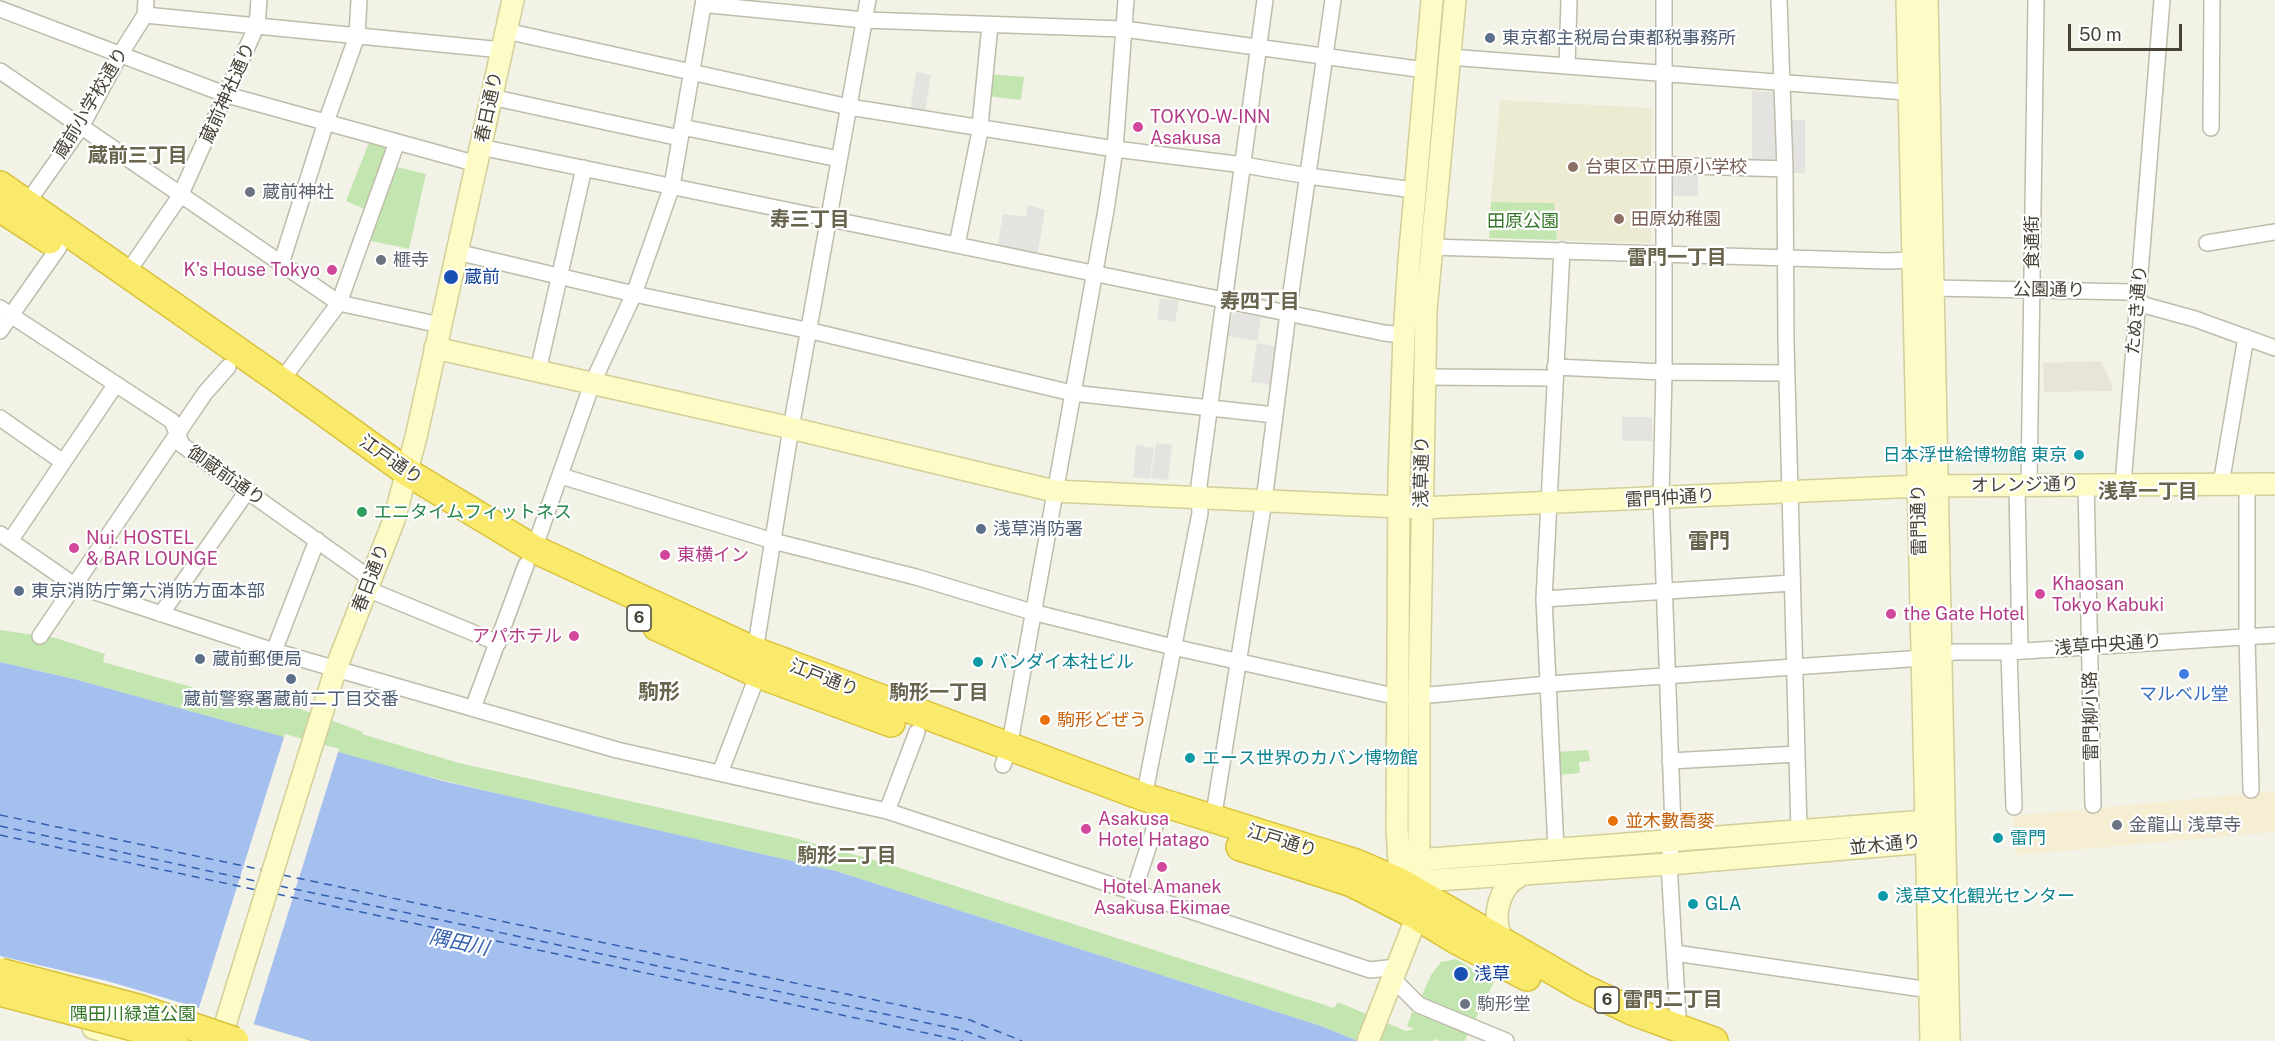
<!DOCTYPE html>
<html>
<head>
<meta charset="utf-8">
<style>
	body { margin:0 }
	#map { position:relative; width:2275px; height:1041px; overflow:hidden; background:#f3f2e7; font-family:"Public Sans",sans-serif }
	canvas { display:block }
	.scale { position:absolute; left:2068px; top:24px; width:114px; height:27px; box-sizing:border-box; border:3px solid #464336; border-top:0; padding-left:8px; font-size:18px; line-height:21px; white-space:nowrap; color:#464336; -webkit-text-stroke:4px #fff; paint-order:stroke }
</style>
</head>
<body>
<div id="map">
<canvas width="2275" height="1041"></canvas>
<div class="scale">50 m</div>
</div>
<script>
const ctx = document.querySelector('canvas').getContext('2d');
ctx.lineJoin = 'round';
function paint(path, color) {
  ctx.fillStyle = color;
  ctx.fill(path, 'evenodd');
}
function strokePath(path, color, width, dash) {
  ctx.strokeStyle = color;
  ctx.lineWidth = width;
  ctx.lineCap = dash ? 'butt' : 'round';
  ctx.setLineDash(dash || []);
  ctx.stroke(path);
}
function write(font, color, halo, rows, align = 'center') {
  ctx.font = font + ' "Public Sans","Noto Sans JP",sans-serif';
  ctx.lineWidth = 4.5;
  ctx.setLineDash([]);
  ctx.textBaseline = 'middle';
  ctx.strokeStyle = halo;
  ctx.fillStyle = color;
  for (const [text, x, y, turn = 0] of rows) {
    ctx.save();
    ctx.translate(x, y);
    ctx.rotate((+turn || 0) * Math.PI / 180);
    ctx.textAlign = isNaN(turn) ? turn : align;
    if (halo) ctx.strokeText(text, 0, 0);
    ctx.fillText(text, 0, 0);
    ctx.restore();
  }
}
paint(new Path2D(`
	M2101,361L2112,385V391L2044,392L2043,363Z`), '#e7e5d5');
paint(new Path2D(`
	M2275,791V832L2016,855L2013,816Z`), '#f5eed3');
paint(new Path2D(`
	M1500,100L1652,108L1651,243L1557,240L1554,203L1491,202Z`), '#ecead1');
paint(new Path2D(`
	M988,74L1024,77L1021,100L986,96Z
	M370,140L387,146L364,209L346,201Z
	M393,166L426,174L409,249L367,240Z
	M1491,202L1554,203L1557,240L1489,238Z
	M0,630L56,638L105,654L103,662L273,710L276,700L363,732L362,734L459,763L791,837L881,862L1334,1008L1338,1002L1406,1031L1414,1029L1407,1026L1412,1012L1468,1034L1465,1041H1440L1435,1039L1433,1041H1358L1321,1026L836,871L511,797L386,766L74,679L0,662Z
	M1588,750L1590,761L1579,762L1580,773L1559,775L1557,752Z
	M1456,959L1494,982L1473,1024L1423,1000L1421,997L1431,975L1441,962Z`), '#c3e6b1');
paint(new Path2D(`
	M916,72L931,75L925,113L910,111Z
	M1752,91L1774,92L1776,163L1752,162Z
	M1789,120H1805V173H1790Z
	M1673,170L1698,171V196H1670V175Z
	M1028,205L1045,210L1037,257L997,248L1003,214L1026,217Z
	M1160,298L1179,301L1175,322L1157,319Z
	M1233,312L1261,317L1257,341L1228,336Z
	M1257,343L1279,347L1272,385L1251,382Z
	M1622,417H1652V441H1622Z
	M1156,443L1172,445L1168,480L1151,478Z
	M1136,445L1154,448L1150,479L1133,477Z`), '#e4e3df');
paint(new Path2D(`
	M0,662L74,679L443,781L836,871L1321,1026L1358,1041H311L107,981L0,956Z`), '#a5c0ee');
paint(new Path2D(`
	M285,734L339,749L253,1026L198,1011Z`), '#f3f2e7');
strokePath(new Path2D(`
	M0,815L263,870
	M0,826L260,882
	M0,835L257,890
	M283,875L970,1020L1022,1041
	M280,886L965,1031L991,1041
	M277,894L963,1041`), '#325faf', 1.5, [8, 6]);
const street = new Path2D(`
	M706,0L710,5L864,20L1124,29L1425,70
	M1664,0V372L1661,498L1673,827L1669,864L1679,1034
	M1779,0L1785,169L1786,342L1799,830
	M0,9L227,95L477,164
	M145,15L502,50
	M506,31L849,107L1115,149L1244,165L1308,176L1414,190
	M1449,57L1919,93
	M1567,66L1569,0
	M0,71L339,303L440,325
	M491,97L680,138
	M682,127L839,159
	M2211,128L2212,0
	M480,147L1384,333L1404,335
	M1662,165L1785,169
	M27,203L81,127L121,53L145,15L146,0
	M2207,243L2275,232
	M957,245L979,136L990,25
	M1431,247C1583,252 1735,256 1887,261L1913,260
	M457,252L634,294L820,333L1072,393L1275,415
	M281,264L326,122L357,36L359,0
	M127,273L180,196L257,25L259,0
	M1933,288L2131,292L2144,305L2195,319L2275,348
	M0,308L172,421L182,445L371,579
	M0,331L59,247
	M1555,367L1664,372L1787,373
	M538,371L584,168
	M1424,377L1554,378
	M281,381L339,303L397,142
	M0,418L63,462
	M561,476L773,541L916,577L1032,612L1173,647L1398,697
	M2086,484L2093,805
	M2221,484L2246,337
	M2247,484V637L2251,790
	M2017,485L2020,651
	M2029,485L2036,0
	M2123,485L2162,0
	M0,534L74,585L274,651L617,750L887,811L1370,970L1396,967
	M10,541L116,384
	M534,549L592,384L634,294L672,186L704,0
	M367,589L498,643
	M1544,599L1792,583
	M161,614L248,490
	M40,636L205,393L228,367
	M274,651L317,540
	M2009,652L2014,807
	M1419,696L1549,684L1923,658L1955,652H2009L2275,635
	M473,708L526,565
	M1670,761L1797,754
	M1003,765L1009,748L1106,210L1115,149L1126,0
	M720,773L758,674L755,651L791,428L868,0
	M1144,797L1200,513L1199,485L1265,0
	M887,811L917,732
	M1213,820L1264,501L1288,313L1333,0
	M1556,849L1544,599L1562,250
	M1134,891L1157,820
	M1675,953L1930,990
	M1392,978L1419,1005L1506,1041`);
const secondary = new Path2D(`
	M1907,0L1931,1041
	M1927,0L1949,1041
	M435,348L778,425L1054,491L1421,508L1919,486L2275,484
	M1405,861L1926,821L1937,828
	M1407,882L1669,864L1927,842L1940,836
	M1401,894L1397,828L1399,478L1404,335L1409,261L1432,0
	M1506,945C1490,923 1496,888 1521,875
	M93,1028L110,1033L126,1041
	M220,1041L336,668L394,520L416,437L513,0
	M1368,1041L1417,916L1419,892V696L1426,310L1455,0`);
const highway = new Path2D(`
	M0,185L281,381L407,472L534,549L755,651L1144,797L1356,863L1400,882L1581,987L1634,1012L1714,1041
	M0,208L49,240
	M657,627L758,674L891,723
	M1240,847L1352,883L1417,916L1456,940L1527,977`);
strokePath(street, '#bebcaa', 18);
strokePath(secondary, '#d2cf98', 24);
strokePath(highway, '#d9c23b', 30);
strokePath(street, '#fff', 15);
strokePath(secondary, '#fdfcc7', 21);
strokePath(highway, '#faea6b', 27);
const highwayBridge = new Path2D(`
	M0,972L138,1008L235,1041
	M0,992L148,1031L174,1041`);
strokePath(highwayBridge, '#d9c23b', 30, []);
strokePath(highwayBridge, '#faea6b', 27);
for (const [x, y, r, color] of [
	[1490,38,6,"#5c6f8a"],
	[1138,127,6,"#d1479c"],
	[1573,167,6,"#8d6e63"],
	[250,192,6,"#6b7280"],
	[1619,219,6,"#8d6e63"],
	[381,260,6,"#6b7280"],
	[332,270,6,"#d1479c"],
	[451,277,8,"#1a4fb4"],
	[2079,455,6,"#0f9aa8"],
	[362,512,6,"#2e9e5b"],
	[981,529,6,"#5c6f8a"],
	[74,548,6,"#d1479c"],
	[665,555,6,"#d1479c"],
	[19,591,6,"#5c6f8a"],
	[2040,594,6,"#d1479c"],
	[1891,614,6,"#d1479c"],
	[574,636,6,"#d1479c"],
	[200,659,6,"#5c6f8a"],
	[978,662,6,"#0f9aa8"],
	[2184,674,6,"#3f7fe0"],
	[291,679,6,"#5c6f8a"],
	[1045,720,6,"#e8710a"],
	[1190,758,6,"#0f9aa8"],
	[1613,821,6,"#e8710a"],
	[2117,825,6,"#6b7280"],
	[1086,829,6,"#d1479c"],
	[1998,838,6,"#0f9aa8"],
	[1162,867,6,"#d1479c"],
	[1883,896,6,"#0f9aa8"],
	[1693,904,6,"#0f9aa8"],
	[1461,974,8,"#1a4fb4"],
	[1465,1004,6,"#6b7280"]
]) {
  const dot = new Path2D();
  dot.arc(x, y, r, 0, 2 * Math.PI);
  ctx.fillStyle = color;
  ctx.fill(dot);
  strokePath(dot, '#fff', 2);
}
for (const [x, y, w] of [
	[639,618,24],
	[1607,1000,24]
]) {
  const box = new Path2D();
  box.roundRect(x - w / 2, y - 13, w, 26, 4.5);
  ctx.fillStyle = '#fff';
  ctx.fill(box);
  strokePath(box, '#464336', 1.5);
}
write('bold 16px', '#464336', null, [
	["6",639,618],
	["6",1607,1000]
]);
write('18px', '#4e5e75', '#fff', [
	["東京都主税局台東都税事務所",1502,38],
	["浅草消防署",993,529],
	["東京消防庁第六消防方面本部",31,591],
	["蔵前郵便局",212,659],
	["蔵前警察署蔵前二丁目交番",291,699,"center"]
], 'left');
write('18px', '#464336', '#fff', [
	["蔵前神社通り",228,93,-66],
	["蔵前小学校通り",91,103,-59],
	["春日通り",489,107,-78],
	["食通街",2032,242,-90],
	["公園通り",2049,290,1],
	["たぬき通り",2137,310,-85],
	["江戸通り",391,460,35],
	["浅草通り",1422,472,-89],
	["御蔵前通り",226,476,35],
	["オレンジ通り",2025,485,-1],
	["雷門仲通り",1670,498,-3],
	["雷門通り",1919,520,-91],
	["春日通り",371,578,-69],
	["浅草中央通り",2108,645,-4],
	["江戸通り",824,678,21],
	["雷門柳小路",2091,716,-91],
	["江戸通り",1282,841,17],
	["並木通り",1885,845,-6]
]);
write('18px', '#b23c85', '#fff', [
	["TOKYO-W-INN",1150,117],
	["Asakusa",1150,138],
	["K's House Tokyo",320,270,"right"],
	["Nui. HOSTEL",86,538],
	["& BAR LOUNGE",86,559],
	["東横イン",677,555],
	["Khaosan",2052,584],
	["Tokyo Kabuki",2052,605],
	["the Gate Hotel",1903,614],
	["アパホテル",562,636,"right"],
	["Asakusa",1098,819],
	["Hotel Hatago",1098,840],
	["Hotel Amanek",1162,887,"center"],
	["Asakusa Ekimae",1162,908,"center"]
], 'left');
write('18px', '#785e54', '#fff', [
	["台東区立田原小学校",1585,167],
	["田原幼稚園",1631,219]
], 'left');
write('18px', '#5b616d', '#fff', [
	["蔵前神社",262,192],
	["榧寺",393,260],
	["金龍山 浅草寺",2129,825],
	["駒形堂",1477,1004]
], 'left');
write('18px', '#37772b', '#fff', [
	["田原公園",1523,221],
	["隅田川緑道公園",133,1014]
]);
write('18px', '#164399', '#fff', [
	["蔵前",464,277],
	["浅草",1474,974]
], 'left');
write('18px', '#0d838f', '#fff', [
	["日本浮世絵博物館 東京",2067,455,"right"],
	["バンダイ本社ビル",990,662],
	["エース世界のカバン博物館",1202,758],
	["雷門",2010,838],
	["浅草文化観光センター",1895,896],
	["GLA",1705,904]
], 'left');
write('18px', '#27864d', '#fff', [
	["エニタイムフィットネス",374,512]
], 'left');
write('18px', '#366cbe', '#fff', [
	["マルベル堂",2184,694]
]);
write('18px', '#c56008', '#fff', [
	["駒形どぜう",1057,720],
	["並木數喬麥",1625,821]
], 'left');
write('bold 20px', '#69644e', '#fff', [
	["蔵前三丁目",138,156],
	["寿三丁目",810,220],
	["雷門一丁目",1677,258],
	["寿四丁目",1260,302],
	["浅草一丁目",2148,492],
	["駒形一丁目",939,693],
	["駒形二丁目",847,856],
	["雷門二丁目",1673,1000]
]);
write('italic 20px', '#325faf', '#fff', [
	["隅田川",459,943,12]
]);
write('bold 21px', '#69644e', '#fff', [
	["雷門",1709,542],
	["駒形",659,693]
]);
</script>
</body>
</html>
